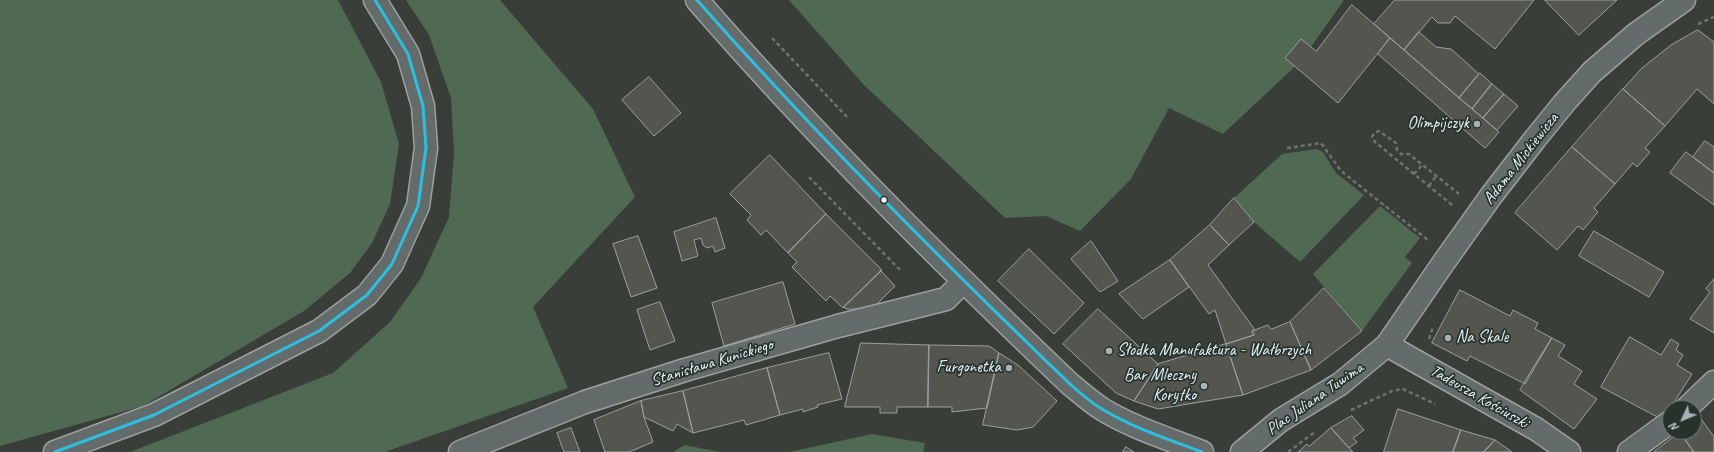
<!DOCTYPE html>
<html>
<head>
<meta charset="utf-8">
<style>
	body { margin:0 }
	#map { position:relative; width:1714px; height:452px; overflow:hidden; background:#393e38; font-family:Caveat,sans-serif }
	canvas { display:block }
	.north { position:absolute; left:1662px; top:400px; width:40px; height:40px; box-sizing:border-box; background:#26332d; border:1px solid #747f7e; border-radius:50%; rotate:226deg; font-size:11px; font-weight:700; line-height:16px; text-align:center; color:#e8f1f8 }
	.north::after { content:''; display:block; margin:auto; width:14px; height:18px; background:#abb2b5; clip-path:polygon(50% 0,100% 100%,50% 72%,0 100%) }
</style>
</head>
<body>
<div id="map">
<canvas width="1714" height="452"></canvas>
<div class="north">N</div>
</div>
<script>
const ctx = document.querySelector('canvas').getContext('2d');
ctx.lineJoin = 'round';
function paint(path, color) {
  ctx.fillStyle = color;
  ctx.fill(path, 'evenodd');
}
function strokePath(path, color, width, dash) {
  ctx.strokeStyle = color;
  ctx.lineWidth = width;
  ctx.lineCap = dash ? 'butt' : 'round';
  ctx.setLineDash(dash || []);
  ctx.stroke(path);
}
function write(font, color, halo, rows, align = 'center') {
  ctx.font = font + ' Caveat,sans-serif';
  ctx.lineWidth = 3.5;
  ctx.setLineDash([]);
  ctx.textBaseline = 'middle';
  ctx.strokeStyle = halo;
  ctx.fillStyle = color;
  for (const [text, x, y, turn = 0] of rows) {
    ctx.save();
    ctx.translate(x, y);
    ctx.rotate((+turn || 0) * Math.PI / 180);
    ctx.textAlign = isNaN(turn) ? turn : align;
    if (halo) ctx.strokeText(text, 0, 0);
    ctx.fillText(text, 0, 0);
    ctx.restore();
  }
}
paint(new Path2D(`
	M0,0H338L381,82L399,144L390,204L372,243L350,273L304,311L143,406L0,446Z
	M406,0H500L593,109L635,197L533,307L568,388L385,452H130L333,373L391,321L421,278L449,217L454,153L451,98L429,35Z
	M789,0H1344L1302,60L1223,134L1169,108L1131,179L1080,231L1046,216L1005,218L864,85Z
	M1316,149L1323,152L1336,173L1364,195L1300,262L1254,222L1234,198L1282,154Z
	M1380,206L1420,238L1405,257L1412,263L1362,331L1313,274Z
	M872,434L925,443L923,452H789Z
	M685,445L720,452H673Z`), '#4f6953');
const building = new Path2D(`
	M1395,0H1534L1495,49L1455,16L1450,23H1438L1432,17L1404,50L1374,24Z
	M1545,0H1617L1579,35Z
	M1352,5L1390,38L1338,103L1285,58L1301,39L1316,51Z
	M1698,30L1714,42V104L1697,89L1665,126L1623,89L1642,68L1671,45Z
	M1419,32L1436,47L1451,49L1479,74L1459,98L1404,50Z
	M1390,38L1499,132L1485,148L1378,54Z
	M1480,73L1492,84L1472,109L1459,98Z
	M649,77L681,113L654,136L622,100Z
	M1492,84L1504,94L1483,118L1472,109Z
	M1623,89L1665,126L1645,148L1650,152L1637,167L1633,163L1615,184L1572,147Z
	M1504,94L1518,106L1497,130L1483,118Z
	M1705,141L1714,147V173L1693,157Z
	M1572,147L1615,184L1594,208L1598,212L1583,230L1578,226L1557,250L1515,213Z
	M1686,152L1714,173V205L1670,173Z
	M770,155L826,214L788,253L766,230L761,235L747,220L751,215L730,194Z
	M1234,198L1254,222L1229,245L1210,225Z
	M826,214L882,270L843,308L830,296L826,301L792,267L797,262L788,253Z
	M716,218L725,248L715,252L713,246L707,248L703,245L701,238L694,240L698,256L682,261L674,232Z
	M1210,225L1229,245L1208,265L1255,330L1252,331L1254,335L1226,344L1215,310L1209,314L1170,260Z
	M1594,231L1664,272L1649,297L1579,256Z
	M638,236L657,288L631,297L613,244Z
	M1091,241L1118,281L1100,292L1071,259Z
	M1029,249L1084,303L1054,334L998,281Z
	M1170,260L1189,287L1143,319L1119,294Z
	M881,271L895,286L876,305L859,309H846L844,307Z
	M1714,279V333L1690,319L1710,292L1706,289Z
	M783,282L795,324L724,346L712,303Z
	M1324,288L1362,331L1311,370L1290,322Z
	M1460,290L1510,316L1513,310L1538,323L1535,329L1552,338L1525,384L1470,356L1467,361L1432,343Z
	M660,302L675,341L650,350L637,310Z
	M1098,309L1158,364L1134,401L1116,393L1063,344Z
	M1290,322L1311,370L1243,395L1226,344L1254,335L1252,331L1268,325L1271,329Z
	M1630,337L1661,355L1671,339L1679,344L1676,350L1683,355L1677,365L1692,374L1663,420L1601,387Z
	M1552,338L1565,345L1558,356L1582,371L1574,384L1597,399L1574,429L1520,390Z
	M861,343L929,345L928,407H897V413H880V407H845Z
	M1226,344L1243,395L1158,409L1134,401L1158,364Z
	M929,345L989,346L999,353L987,408L952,412V407H928Z
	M829,353L842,399L817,405L818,407L803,412V409L780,415L767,368Z
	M999,353L1018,365L1057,401L1033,427L1017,430L983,425Z
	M767,368L780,415L746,425L744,420L693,433L683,391Z
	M683,391L693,433L677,424L673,431L644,417L641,401Z
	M641,401L644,417L653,442L629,452H605L594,420Z
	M1398,409L1461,430L1453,452H1384Z
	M1352,416L1364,430L1353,438L1357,442L1349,448L1331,428Z
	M1699,416L1714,437V452H1694L1679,432H1694V419Z
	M571,428L580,452H564L557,433Z
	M1331,428L1353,452H1298L1307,444L1309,446Z
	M1461,430L1495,440L1484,452H1453Z
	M1680,432L1694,452H1654Z
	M1495,440L1512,452H1484Z
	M1126,447L1134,452H1123Z`);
paint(building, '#54554f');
strokePath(building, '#9ca09f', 1);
const street = new Path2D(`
	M1387,345L1536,429L1569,452
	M1687,408L1714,382
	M460,452L585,402L685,370L838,326L946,299L963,282
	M1629,452L1670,422`);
const secondary = new Path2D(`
	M697,0C814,135 941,261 1070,384C1081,393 1091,402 1102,409C1131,427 1169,439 1202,452
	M55,452L154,415L319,331L367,295L392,264L418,206L426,148L423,106L408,54L375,0
	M1242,452L1281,420L1340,384L1387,345L1444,262L1491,196L1535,139L1565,102L1592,72L1636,34L1684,0`);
strokePath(street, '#9ca09f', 25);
strokePath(secondary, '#9ca09f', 25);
strokePath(new Path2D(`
	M1698,24L1714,17
	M772,38L847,117
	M1287,148L1321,143L1341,171L1428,240
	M1414,174L1423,164
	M809,177L902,272
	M1429,186L1436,176
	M1452,205L1375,142L1372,137L1374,133L1379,131L1396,143L1397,150L1401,154H1409L1459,194
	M1429,339L1433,327
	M1351,410L1392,391L1403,389L1435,404
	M1288,452L1315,432`), '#6f7271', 2.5, [4, 3]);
strokePath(street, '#646b6b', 22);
strokePath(secondary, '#646b6b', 22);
strokePath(new Path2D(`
	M697,0C815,134 941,260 1070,384C1080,393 1090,402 1102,409C1133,428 1168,439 1202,452
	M55,452L154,415L319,331L367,295L392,264L418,206L426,148L423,106L408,54L375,0`), '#2dbfdf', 3);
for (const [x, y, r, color] of [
	[1477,124,4,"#abb2b5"],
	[884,200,3.5,"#e8f1f8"],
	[1448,338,4,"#abb2b5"],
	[1109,351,4,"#abb2b5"],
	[1009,368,4,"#abb2b5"],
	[1204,386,4,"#abb2b5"]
]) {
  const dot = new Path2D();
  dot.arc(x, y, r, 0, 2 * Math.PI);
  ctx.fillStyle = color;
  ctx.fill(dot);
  strokePath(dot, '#26332d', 1.5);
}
write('17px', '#e8f1f8', '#26332d', [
	["Olimpijczyk",1469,124],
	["Na Skale",1456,338,"left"],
	["Słodka Manufaktura - Wałbrzych",1117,351,"left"],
	["Furgonetka",1001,368],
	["Bar Mleczny",1196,376],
	["Korytko",1196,396]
], 'right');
write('17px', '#e8f1f8', '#26332d', [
	["Adama Mickiewicza",1521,159,-52],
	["Stanisława Kunickiego",712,363,-17],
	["Tadeusza Kościuszki",1479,397,30],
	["Plac Juliana Tuwima",1315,399,-35]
]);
</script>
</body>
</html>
